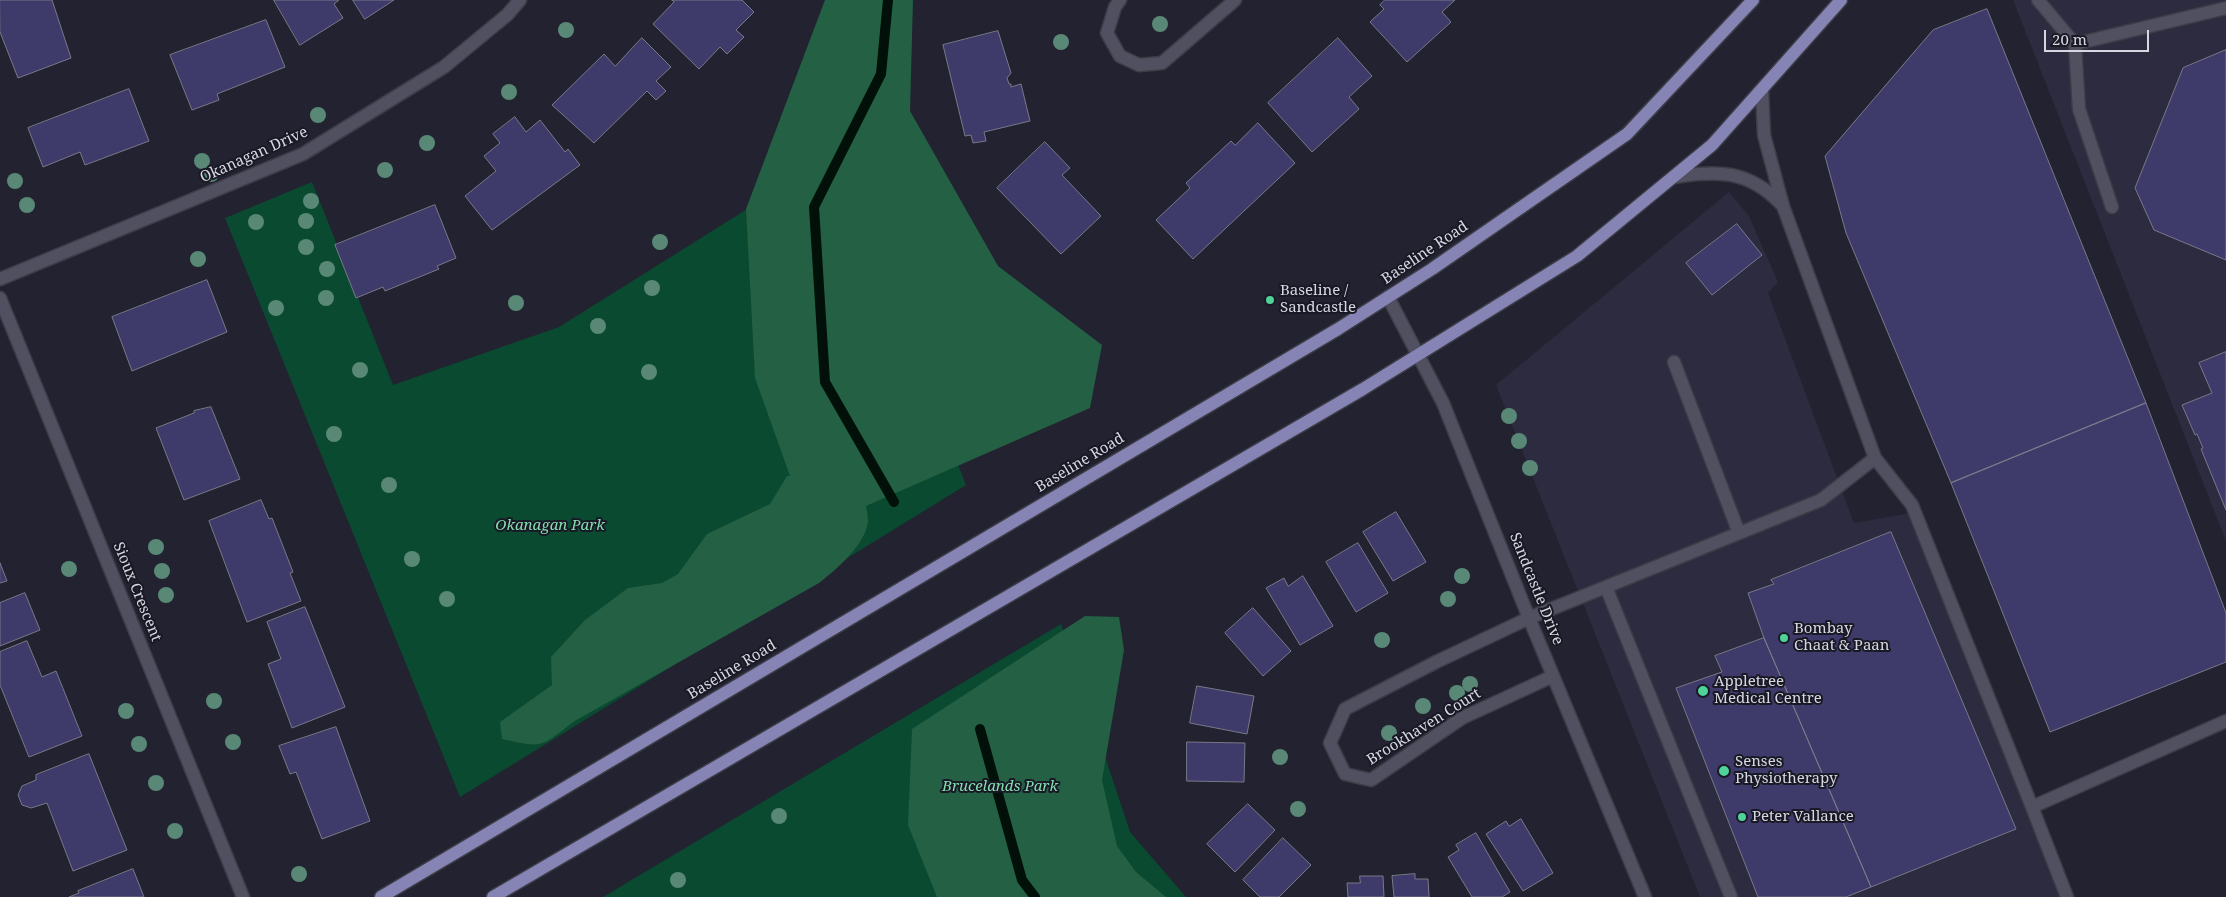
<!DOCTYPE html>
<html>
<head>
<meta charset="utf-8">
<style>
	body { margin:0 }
	#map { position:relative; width:2226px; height:897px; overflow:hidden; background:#232230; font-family:"Noto Serif",serif }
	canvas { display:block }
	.scale { position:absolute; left:2044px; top:30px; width:105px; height:22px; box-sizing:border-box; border:2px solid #d7d7e1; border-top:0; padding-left:6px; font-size:15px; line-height:18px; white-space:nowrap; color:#d7d7e1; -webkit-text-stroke:4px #191926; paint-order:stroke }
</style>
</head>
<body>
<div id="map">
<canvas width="2226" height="897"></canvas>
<div class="scale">20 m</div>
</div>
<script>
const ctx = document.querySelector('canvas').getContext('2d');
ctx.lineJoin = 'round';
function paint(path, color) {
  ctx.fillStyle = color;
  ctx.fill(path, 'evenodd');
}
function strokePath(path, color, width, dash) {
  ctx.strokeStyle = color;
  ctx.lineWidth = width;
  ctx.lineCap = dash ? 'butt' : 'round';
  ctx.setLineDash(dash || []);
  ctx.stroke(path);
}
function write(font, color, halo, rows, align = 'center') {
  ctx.font = font + ' "Noto Serif",serif';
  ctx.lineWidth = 4;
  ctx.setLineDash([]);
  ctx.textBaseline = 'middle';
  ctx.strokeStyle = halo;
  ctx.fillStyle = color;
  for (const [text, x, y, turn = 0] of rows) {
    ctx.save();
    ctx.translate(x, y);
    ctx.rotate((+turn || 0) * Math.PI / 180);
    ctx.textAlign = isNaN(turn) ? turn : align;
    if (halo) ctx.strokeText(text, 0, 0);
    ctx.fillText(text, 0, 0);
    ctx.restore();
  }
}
paint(new Path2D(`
	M2013,0H2226V541Z
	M1729,192L1749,216L1778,282L1768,293L1854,523L1911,513L2062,897H1700L1496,385Z`), '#2c2b3f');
paint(new Path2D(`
	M835,154L966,485L460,797L225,218L312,182L393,385L559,327Z
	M1061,624L1130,832L1186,897H603Z`), '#094a30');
paint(new Path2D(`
	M825,0H913L910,111L998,266L1102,345L1090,408L866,506C867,511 868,517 868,522C865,545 836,570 819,583L573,722C540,748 543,748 502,739L500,722L552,685L551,657L585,620L628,588L662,583L678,574L707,534L770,504L787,476H790L755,378L746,209Z
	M1085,616L1119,617L1124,650L1102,780L1117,846L1136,872L1166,897H937L908,825L912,729Z`), '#236044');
strokePath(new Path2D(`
	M888,0L881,74L814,207L825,382L894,502
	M980,729L1022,880L1035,897`), '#011008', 10);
const building = new Path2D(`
	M0,0H52L71,58L18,78L0,32Z
	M274,0H339L334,4L343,18L300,45Z
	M353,0H394L365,19Z
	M672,0H742L754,12L736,30L744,37L727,54L720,47L699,69L653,24L674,2Z
	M1385,0H1455L1442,12L1451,22L1407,62L1370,22L1384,9L1380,5Z
	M1987,9L2146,403L1951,483L1846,233L1825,156L1933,30Z
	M266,20L285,67L217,94L219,100L192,110L170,55Z
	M998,31L1011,73L1007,78L1009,84H1011V87L1021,84L1030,121L984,132L986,141L973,143L971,135L965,136L943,45Z
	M642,38L671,67L656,81L666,91L656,100L647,91L594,143L552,105L604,54L615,66Z
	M1338,38L1372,76L1349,97L1359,109L1312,152L1268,103Z
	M2226,50V260L2154,230L2135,188L2183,68Z
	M129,89L149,141L85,165L80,152L43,167L28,128Z
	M515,117L526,132L540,120L565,152L568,149L580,165L492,230L465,196L496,171L484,156L500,143L493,134Z
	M1258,123L1295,163L1193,259L1156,220L1190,188L1186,183L1231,141L1235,145Z
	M1045,142L1070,168L1062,175L1101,216L1061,254L997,188Z
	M435,205L456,258L437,266L439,269L385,291L383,287L356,298L335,245Z
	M1737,224L1762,255L1712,295L1686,263Z
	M207,280L227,332L132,371L112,317Z
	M2226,352V510L2201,449L2203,448L2197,434L2195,435L2182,405L2212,393L2199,363Z
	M2146,403L2226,613V662L2050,732L1951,483Z
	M211,407L240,479L184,500L156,428L194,413V411Z
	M261,500L269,519L272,518L293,572L290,573L301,601L247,622L209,521Z
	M1396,512L1426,562L1393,581L1363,532Z
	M1891,532L2016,829L1871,887L1764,638L1748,593L1774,584L1771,580Z
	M1358,543L1388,593L1356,612L1326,562Z
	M0,563L7,581L0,583Z
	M1303,576L1333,626L1300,645L1266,588L1284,578L1288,586Z
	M25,593L40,630L0,646V603Z
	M305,607L345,707L292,728L268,664L281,659L267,622Z
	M1253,608L1291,651L1263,676L1225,633Z
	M1764,638L1871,887L1846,897H1758L1676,688L1722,672L1715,656Z
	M27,641L42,677L56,671L82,736L29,757L0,685V652Z
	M1197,686L1254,696L1247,734L1190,723Z
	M336,727L370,821L322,839L296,772L290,774L279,746Z
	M1187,742L1245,743L1244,782L1187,781Z
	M89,754L127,850L73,871L47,803L31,808L22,805L18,795L22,786L36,780V775Z
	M1248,804L1275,830L1235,872L1207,844Z
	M1521,819L1553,873L1523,891L1486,834L1506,821L1509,826Z
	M1476,833L1510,892L1502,897H1472L1448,857L1459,850L1456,845Z
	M1283,838L1311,865L1279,897H1260L1243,880Z
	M133,869L144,897H69L79,893L78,891Z
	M1415,874V879H1428L1429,897H1394L1392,876Z
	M1360,876H1383L1384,897H1348L1347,883H1360Z`);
paint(building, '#3e3a69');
strokePath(building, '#79798a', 1);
const minor = new Path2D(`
	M1120,0L1115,7L1107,33L1120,56L1139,65L1162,63L1235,0
	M2038,0L2075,44L2226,8
	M2075,44L2079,109L2112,207
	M1674,177C1717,170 1749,170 1781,204
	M0,279L303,154L444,67L507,15L520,0
	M1388,297L1443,403L1529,618L1645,897
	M0,298L243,897
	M1674,362L1739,533
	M1875,458L1912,505L2032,807L2226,721
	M1606,587L1731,897
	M1553,676L1462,718L1371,780L1345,774L1330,743L1345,709L1436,662L1529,618L1821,500L1875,458L1783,206L1764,135L1762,90
	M2032,807L2067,897`);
const major = new Path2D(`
	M381,897L1338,329L1432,269L1627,134L1753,0
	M493,897L1363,389L1577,256L1712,145L1841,0`);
strokePath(minor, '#3d3d48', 15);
strokePath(major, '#3d3d48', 15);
strokePath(minor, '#505060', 12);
strokePath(major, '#8584b5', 12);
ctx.fillStyle = '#598976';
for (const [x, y] of [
	[1160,24],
	[566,30],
	[1061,42],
	[509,92],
	[318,115],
	[427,143],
	[202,161],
	[385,170],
	[211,174],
	[15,181],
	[311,201],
	[27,205],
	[306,221],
	[256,222],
	[660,242],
	[306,247],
	[198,259],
	[327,269],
	[652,288],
	[326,298],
	[516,303],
	[276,308],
	[598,326],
	[360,370],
	[649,372],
	[1509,416],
	[334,434],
	[1519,441],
	[1530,468],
	[389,485],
	[156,547],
	[412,559],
	[69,569],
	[162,571],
	[1462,576],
	[166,595],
	[447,599],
	[1448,599],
	[1382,640],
	[1470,684],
	[1457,693],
	[214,701],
	[1423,706],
	[126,711],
	[1389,733],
	[233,742],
	[139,744],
	[1280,757],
	[156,783],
	[1298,809],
	[779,816],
	[175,831],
	[299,874],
	[678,880]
]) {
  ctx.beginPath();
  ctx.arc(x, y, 8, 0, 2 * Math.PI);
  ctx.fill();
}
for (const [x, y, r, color] of [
	[1270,300,5,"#50d398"],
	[1784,638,5,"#50d398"],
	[1703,691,6,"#50d398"],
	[1724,771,6,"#50d398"],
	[1742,817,5,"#50d398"]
]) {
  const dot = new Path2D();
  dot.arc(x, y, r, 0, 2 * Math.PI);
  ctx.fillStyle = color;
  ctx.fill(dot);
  strokePath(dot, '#191926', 2);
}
write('15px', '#d7d7e1', '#191926', [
	["Okanagan Drive",254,155,-24],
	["Baseline Road",1425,253,-34],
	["Baseline Road",1080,463,-31],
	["Sandcastle Drive",1536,589,68],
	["Sioux Crescent",137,592,68],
	["Baseline Road",732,670,-31],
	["Brookhaven Court",1424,727,-32]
]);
write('15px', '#d7d7e1', '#191926', [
	["Baseline /",1280,291],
	["Sandcastle",1280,308],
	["Bombay",1794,629],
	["Chaat & Paan",1794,646],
	["Appletree",1714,682],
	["Medical Centre",1714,699],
	["Senses",1735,762],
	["Physiotherapy",1735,779],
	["Peter Vallance",1752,817]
], 'left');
write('italic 15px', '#85deb0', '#191926', [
	["Okanagan Park",550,526],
	["Brucelands Park",1000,787]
]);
</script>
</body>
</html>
